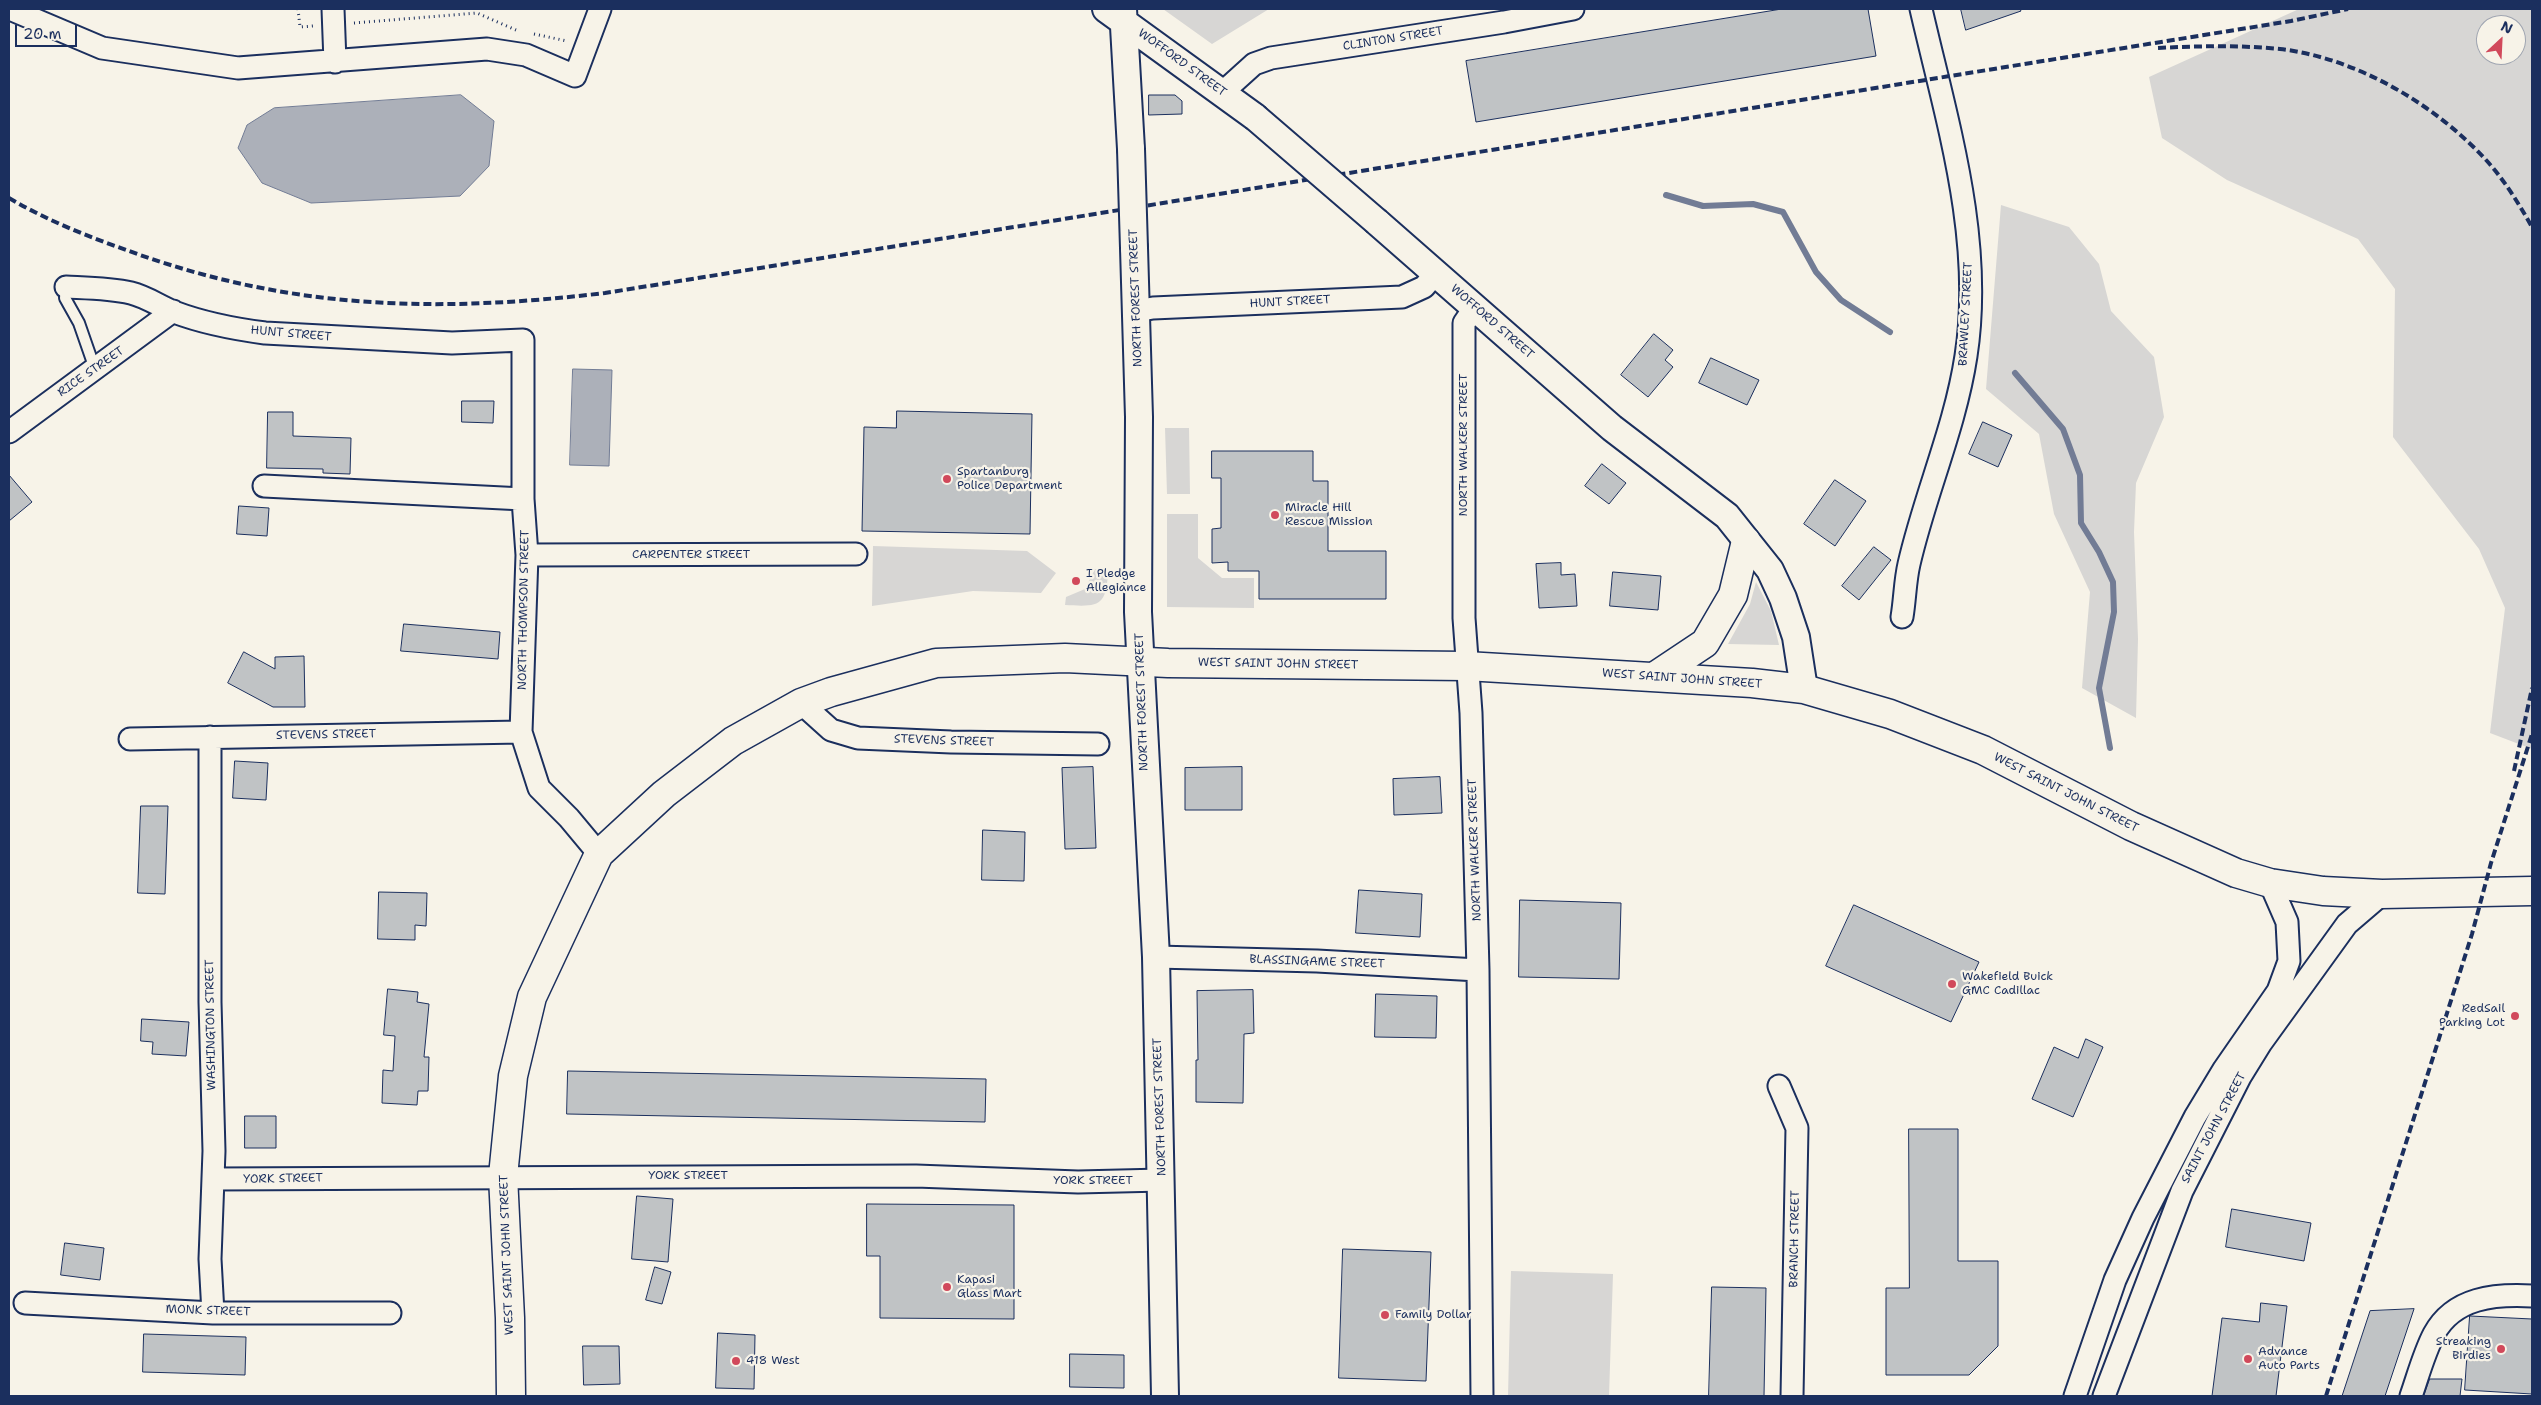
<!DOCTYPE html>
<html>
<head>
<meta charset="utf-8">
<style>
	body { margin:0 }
	#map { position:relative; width:2541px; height:1405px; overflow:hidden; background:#f7f3e8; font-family:"Shantell Sans",sans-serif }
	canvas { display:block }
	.frame { position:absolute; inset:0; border:10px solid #1b2f5e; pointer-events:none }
	.north { position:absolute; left:2476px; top:15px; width:50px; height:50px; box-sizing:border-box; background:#f7f3e8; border:1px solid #9fa5b1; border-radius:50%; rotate:25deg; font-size:14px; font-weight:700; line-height:20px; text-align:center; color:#1b2f5e }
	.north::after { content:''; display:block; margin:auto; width:18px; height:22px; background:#d1495b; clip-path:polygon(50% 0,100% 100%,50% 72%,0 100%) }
	.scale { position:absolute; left:15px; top:25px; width:62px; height:22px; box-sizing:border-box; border:2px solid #1b2f5e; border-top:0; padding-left:6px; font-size:15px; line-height:18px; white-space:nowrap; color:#1b2f5e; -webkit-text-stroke:4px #f7f3e8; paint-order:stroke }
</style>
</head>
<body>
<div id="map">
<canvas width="2541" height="1405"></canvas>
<div class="frame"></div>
<div class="north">N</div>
<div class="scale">20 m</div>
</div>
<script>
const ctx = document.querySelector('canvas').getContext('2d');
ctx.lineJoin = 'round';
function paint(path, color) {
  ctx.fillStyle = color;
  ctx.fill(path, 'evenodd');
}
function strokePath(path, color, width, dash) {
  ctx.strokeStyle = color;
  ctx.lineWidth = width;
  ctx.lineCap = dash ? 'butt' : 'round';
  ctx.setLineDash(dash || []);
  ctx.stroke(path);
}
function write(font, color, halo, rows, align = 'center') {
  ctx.font = font + ' "Shantell Sans",sans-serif';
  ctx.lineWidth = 4.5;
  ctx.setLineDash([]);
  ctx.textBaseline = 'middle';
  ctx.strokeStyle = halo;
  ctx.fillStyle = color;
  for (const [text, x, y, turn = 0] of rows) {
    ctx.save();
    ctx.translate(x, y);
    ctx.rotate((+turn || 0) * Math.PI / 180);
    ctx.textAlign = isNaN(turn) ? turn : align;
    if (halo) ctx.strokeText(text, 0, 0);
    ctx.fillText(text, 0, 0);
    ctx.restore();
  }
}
paint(new Path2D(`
	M1163,9H1269L1212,44Z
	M2299,9H2532V749L2490,733L2505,608L2479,549L2393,437L2395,289L2358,239L2227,180L2162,138L2149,77ZM2486,25H2516V55H2486Z
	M2001,205L2069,227L2099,264L2111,311L2154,357L2164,417L2136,483L2134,532L2138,639L2136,718L2082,688L2090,592L2054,514L2039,434L1986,389Z
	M1165,428H1189L1190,494H1167Z
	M1167,514H1198V558L1222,578H1254V608L1167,607Z
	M873,546L1027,551L1056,573L1041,593L973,591L872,606Z
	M1095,569H1108C1107,607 1099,607 1065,605L1066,597L1085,589Z
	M1756,582L1771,611L1779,645L1728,644L1750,604Z
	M1511,1271L1613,1274L1609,1396H1508Z`), '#d7d6d4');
const water = new Path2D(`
	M461,95L494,121L489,166L460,196L311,203L262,183L238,148L247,125L274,108Z
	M573,369L612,370L609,466L570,465Z`);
paint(water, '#acb0b9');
strokePath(water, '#727c95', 1);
strokePath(new Path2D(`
	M1666,195L1703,206L1753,204L1783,212L1816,272L1841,300L1890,332
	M2015,373L2063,429L2080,475L2081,523L2099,552L2113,582L2114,612L2099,688L2110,748`), '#727c95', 6);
const building = new Path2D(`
	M1782,9H1868L1876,56L1476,122L1466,61Z
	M1961,9H2020L2021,11L1966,30Z
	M1149,95H1175L1182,101V114L1149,115Z
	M1654,334L1673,350L1665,360L1673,367L1648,397L1621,375Z
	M1711,358L1759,380L1747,405L1699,383Z
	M462,401H494L493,423L462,422Z
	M897,411L1032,414L1030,534L862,531L864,427L896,428Z
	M268,412H293V436L351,438L350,474L323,473V469L267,468Z
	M1983,422L2012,435L1998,467L1969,454Z
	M1212,451H1313V481H1328V551H1386V599H1259V571H1228V562L1212,563V529L1221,528V478H1212Z
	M1602,464L1626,483L1609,504L1585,486Z
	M9,475L32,502L9,521Z
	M1835,480L1866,501L1835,546L1804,524Z
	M239,506L269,508L267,536L237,534Z
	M1874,547L1891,560L1859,600L1842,586Z
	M1561,563V575L1575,574L1577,606L1539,608L1536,564Z
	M1613,572L1661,576L1658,610L1610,606Z
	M404,624L500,632L498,659L401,651Z
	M244,652L275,669V657L304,656L305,707H273L228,683Z
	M235,761L268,763L266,800L233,798Z
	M1093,767L1096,848L1065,849L1062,768Z
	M1242,767V810H1185V768Z
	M1440,777L1442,813L1394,815L1393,779Z
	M141,806H168L165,894L138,893Z
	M983,830L1025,832L1024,881L982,880Z
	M1359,890L1422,894L1420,937L1356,933Z
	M379,892L427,893L426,926L415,925V940L378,939Z
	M1520,900L1621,903L1619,979L1519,977Z
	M1854,905L1979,962L1951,1022L1826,966Z
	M388,989L418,992L417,1002L429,1004L424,1057H429L428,1091H418L417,1105L382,1103L383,1070L393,1071L395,1036L384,1035Z
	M1253,990L1254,1033L1244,1034L1243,1103L1196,1102V1060H1198L1197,991Z
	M1376,994L1437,996L1436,1038L1375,1037Z
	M142,1019L189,1022L186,1056L152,1054L153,1042L141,1041Z
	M2086,1039L2103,1047L2073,1117L2032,1099L2054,1047L2078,1058Z
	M568,1071L986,1079L985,1122L567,1114Z
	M245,1116H276V1148H245Z
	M1909,1129H1958V1261H1998V1346L1969,1375H1886V1288H1909Z
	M637,1196L673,1199L668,1262L632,1259Z
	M867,1204L1014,1205V1319L880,1318V1256H867Z
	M2232,1209L2311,1223L2304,1261L2226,1247Z
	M65,1243L104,1248L100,1280L61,1275Z
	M1343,1249L1431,1252L1426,1381L1339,1378Z
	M655,1267L671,1272L662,1304L646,1300Z
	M1712,1287L1766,1288L1764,1396H1709Z
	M2261,1303L2287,1306L2276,1396H2212L2222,1318L2259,1322Z
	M2414,1309L2385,1396H2342L2370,1311Z
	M2470,1316L2532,1319V1394L2465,1390Z
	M718,1333L755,1335L754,1389L716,1388Z
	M144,1334L246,1337L245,1375L143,1372Z
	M583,1346H619L620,1384L584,1385Z
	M1070,1354L1124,1355V1388L1070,1387Z
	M2430,1379H2462L2460,1396H2424Z`);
paint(building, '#c0c3c5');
strokePath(building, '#1b2f5e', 1);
const service = new Path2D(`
	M66,287L65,298L79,323L95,369`);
const minor = new Path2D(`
	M10,9L102,48L238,68L487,49L526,55L575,76L600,9
	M333,9L335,62
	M1223,92L1254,64L1271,58L1504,22L1573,9
	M66,287C88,288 110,288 131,293C147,297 159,306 174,312C203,323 234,329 265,333L452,343L523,340V499L527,555L521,732L539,788L569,818L599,854
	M1475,307L1464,323V618L1471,713L1478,970L1482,1396
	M1136,311L1153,308L1402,297L1424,287L1436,273
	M9,432L173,311
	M264,486L523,499
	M527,555L856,554
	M1902,617C1905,599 1905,581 1909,564C1925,494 1955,428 1966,356C1984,239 1947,122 1921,9
	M801,703L831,730L858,738L951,742L1098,744
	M210,737V1002L214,1151L210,1259L213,1313
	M130,739L521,732
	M1156,957L1317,961L1478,970
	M1779,1086L1797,1128L1792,1396
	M213,1179L916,1176L1078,1182L1162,1180
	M25,1303L213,1313H390
	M2075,1396L2115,1280L2143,1218L2195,1117L2224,1069L2278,991L2289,961L2287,922L2270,883
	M2104,1396L2182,1191L2240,1077L2261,1043L2347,924L2382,894
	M2411,1396C2418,1376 2424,1353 2434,1334C2454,1297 2495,1294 2532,1296`);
const tertiary = new Path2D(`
	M1106,9L1255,117
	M1123,9L1131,149
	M1377,222L1612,428L1727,516L1770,570L1783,598L1796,637L1804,689
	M1134,248L1139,417L1138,612L1156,957L1165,1396`);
const primary = new Path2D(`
	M1654,677L1705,643L1733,595L1746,541
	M511,1396L510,1318L503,1176L513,1076L532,997L599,854L664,794L733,741L801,703L831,692L936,663L1065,658L1168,663L1466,666L1752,683L1804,689L1890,714L1983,750L2131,826L2236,873L2270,883L2323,891L2382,894L2532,891`);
strokePath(service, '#1b2f5e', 14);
strokePath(minor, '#1b2f5e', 25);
strokePath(tertiary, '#1b2f5e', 30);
strokePath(primary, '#1b2f5e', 31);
strokePath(new Path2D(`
	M298,9L300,27L313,26
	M354,23L477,13L516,30
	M534,34L567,41`), '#1b2f5e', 3, [1, 4]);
strokePath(service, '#f7f3e8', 10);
strokePath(minor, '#f7f3e8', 21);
strokePath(tertiary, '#f7f3e8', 26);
strokePath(primary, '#f7f3e8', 28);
strokePath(new Path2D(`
	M2158,48C2199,46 2239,45 2280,49C2357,58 2436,105 2487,161C2505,181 2519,204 2532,227
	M9,198C46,220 89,237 129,251C291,310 436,313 605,293L2291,21L2348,9
	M2514,771L2532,688
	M2326,1396L2472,934L2491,863L2532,734`), '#1b2f5e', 4, [8, 4]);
const tertiaryBridge = new Path2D(`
	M1255,117L1377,222
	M1131,149L1134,248`);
strokePath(tertiaryBridge, '#1b2f5e', 30, []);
strokePath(tertiaryBridge, '#f7f3e8', 26);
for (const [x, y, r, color] of [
	[947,479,5,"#d1495b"],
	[1275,515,5,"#d1495b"],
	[1076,581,5,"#d1495b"],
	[1952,984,5,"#d1495b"],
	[2515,1016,5,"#d1495b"],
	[947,1287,5,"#d1495b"],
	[1385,1315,5,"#d1495b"],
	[2501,1349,5,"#d1495b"],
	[2248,1359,5,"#d1495b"],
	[736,1361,5,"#d1495b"]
]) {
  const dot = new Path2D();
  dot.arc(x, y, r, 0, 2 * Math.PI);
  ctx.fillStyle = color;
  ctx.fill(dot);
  strokePath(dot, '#f7f3e8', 2);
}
write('12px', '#1b2f5e', '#f7f3e8', [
	["CLINTON STREET",1393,39,-9],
	["WOFFORD STREET",1182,63,36],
	["NORTH FOREST STREET",1136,298,-92],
	["HUNT STREET",1290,302,-3],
	["BRAWLEY STREET",1966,314,-87],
	["WOFFORD STREET",1492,322,41],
	["HUNT STREET",291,334,5],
	["RICE STREET",91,372,-35],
	["NORTH WALKER STREET",1464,445,-90],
	["CARPENTER STREET",691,555],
	["NORTH THOMPSON STREET",524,610,-89],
	["WEST SAINT JOHN STREET",1278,664,1],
	["WEST SAINT JOHN STREET",1682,679,4],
	["NORTH FOREST STREET",1142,702,-92],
	["STEVENS STREET",326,735,-1],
	["STEVENS STREET",944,741,2],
	["WEST SAINT JOHN STREET",2066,793,27],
	["NORTH WALKER STREET",1475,850,-92],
	["BLASSINGAME STREET",1317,962,2],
	["WASHINGTON STREET",211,1025,-91],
	["NORTH FOREST STREET",1160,1107,-92],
	["SAINT JOHN STREET",2214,1128,-62],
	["YORK STREET",688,1176],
	["YORK STREET",283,1179,-1],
	["YORK STREET",1093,1181],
	["BRANCH STREET",1795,1239,-89],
	["WEST SAINT JOHN STREET",507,1255,-92],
	["MONK STREET",208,1311,2]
]);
write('12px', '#1b2f5e', '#f7f3e8', [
	["Spartanburg",957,472],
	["Police Department",957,486],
	["Miracle Hill",1285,508],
	["Rescue Mission",1285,522],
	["I Pledge",1086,574],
	["Allegiance",1086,588],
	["Wakefield Buick",1962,977],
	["GMC Cadillac",1962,991],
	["RedSail",2505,1009,"right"],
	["Parking Lot",2505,1023,"right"],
	["Kapasi",957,1280],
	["Glass Mart",957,1294],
	["Family Dollar",1395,1315],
	["Streaking",2491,1342,"right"],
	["Birdies",2491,1356,"right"],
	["Advance",2258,1352],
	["Auto Parts",2258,1366],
	["418 West",746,1361]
], 'left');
</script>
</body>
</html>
